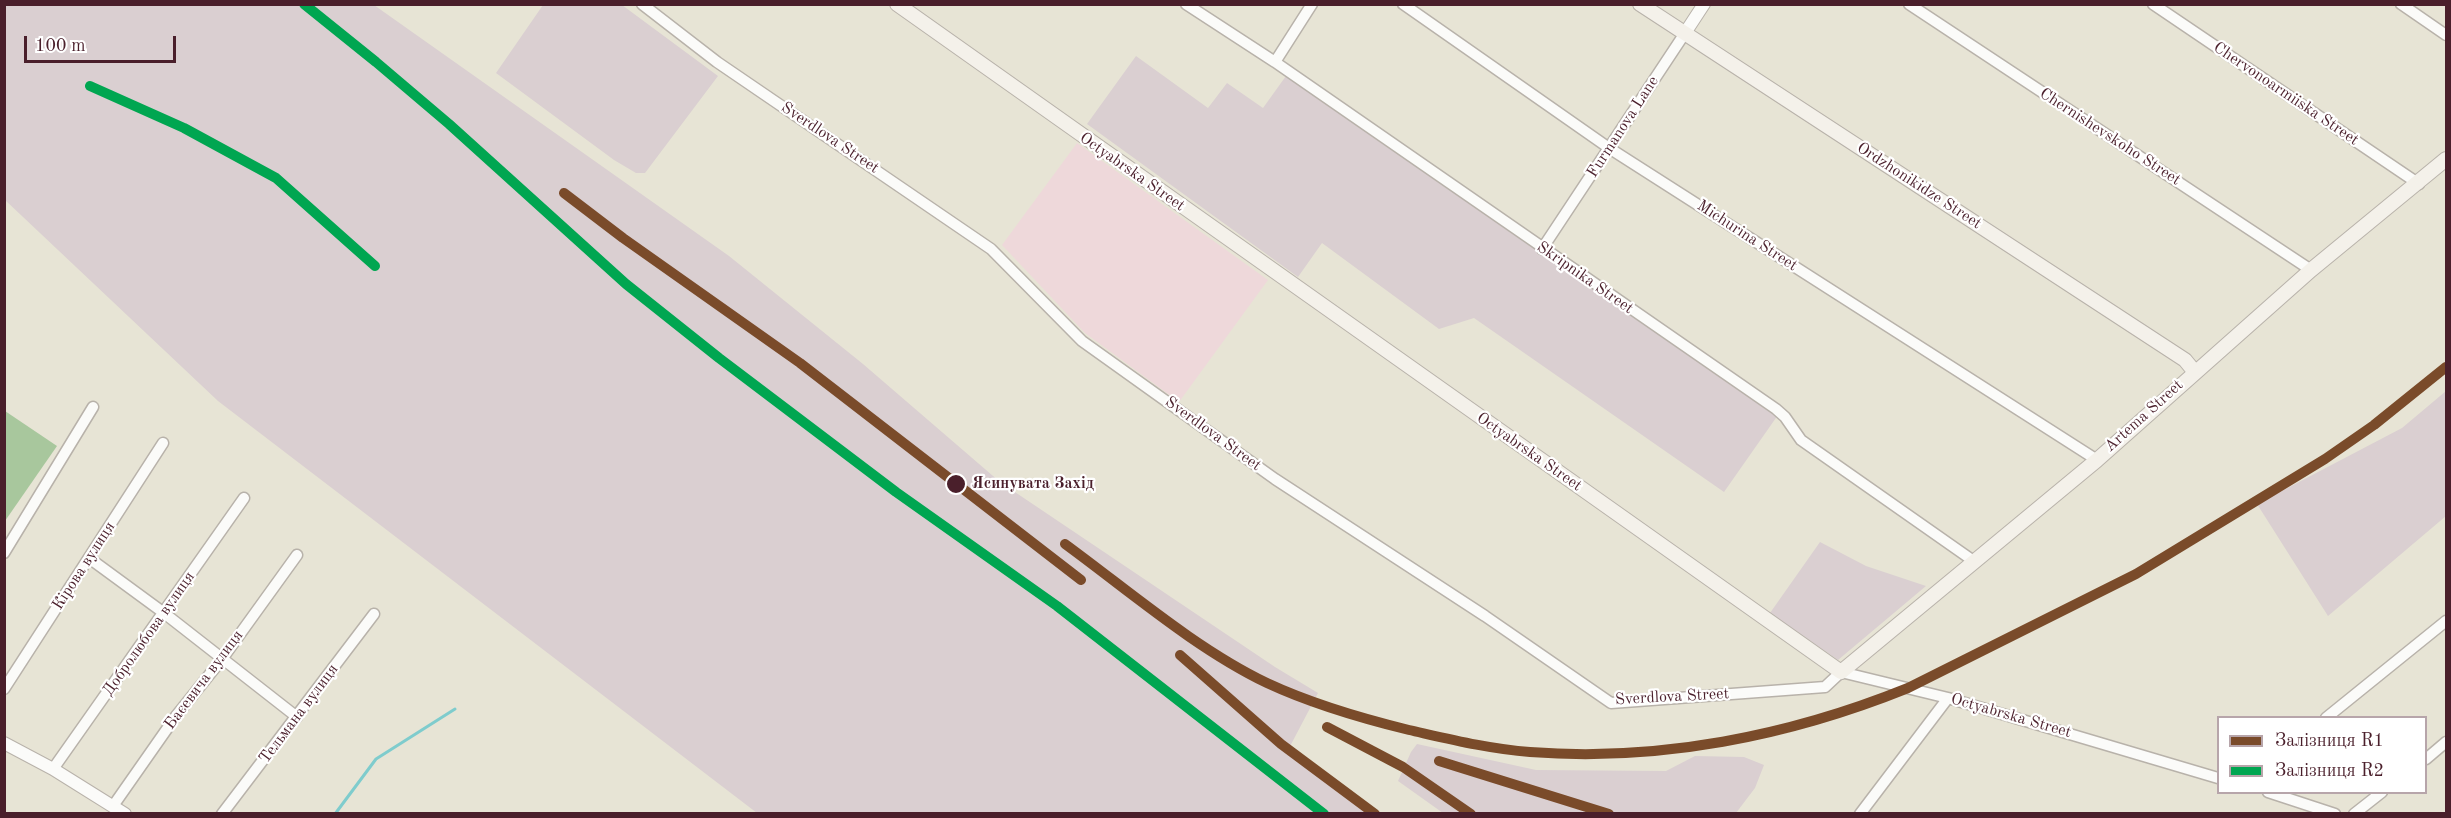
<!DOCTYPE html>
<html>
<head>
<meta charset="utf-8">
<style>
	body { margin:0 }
	#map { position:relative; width:2451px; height:818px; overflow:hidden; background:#e7e4d5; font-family:"Old Standard TT",serif }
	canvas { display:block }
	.frame { position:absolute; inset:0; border:6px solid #4a1f2b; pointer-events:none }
	.legend { position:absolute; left:2217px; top:716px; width:210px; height:78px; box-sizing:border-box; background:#fff; border:2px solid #b7a5aa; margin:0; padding:8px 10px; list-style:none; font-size:18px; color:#4a1f2b }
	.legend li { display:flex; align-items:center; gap:12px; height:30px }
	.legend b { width:30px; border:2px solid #b7a5aa }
	.scale { position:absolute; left:24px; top:36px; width:152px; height:27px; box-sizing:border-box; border:3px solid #4a1f2b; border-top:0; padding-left:8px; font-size:18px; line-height:21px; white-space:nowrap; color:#4a1f2b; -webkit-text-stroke:4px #fff; paint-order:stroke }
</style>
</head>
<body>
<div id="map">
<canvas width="2451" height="818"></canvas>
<div class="frame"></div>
<ul class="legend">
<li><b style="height:8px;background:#7a4b2a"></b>Залізниця R1</li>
<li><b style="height:8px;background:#00a651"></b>Залізниця R2</li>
</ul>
<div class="scale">100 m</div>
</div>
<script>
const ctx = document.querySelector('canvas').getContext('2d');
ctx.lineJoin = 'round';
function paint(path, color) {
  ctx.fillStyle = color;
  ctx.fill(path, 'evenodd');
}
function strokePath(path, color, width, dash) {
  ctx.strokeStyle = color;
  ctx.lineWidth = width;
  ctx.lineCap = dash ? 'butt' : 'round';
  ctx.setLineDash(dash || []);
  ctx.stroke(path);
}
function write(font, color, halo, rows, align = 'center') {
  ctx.font = font + ' "Old Standard TT",serif';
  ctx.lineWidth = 4.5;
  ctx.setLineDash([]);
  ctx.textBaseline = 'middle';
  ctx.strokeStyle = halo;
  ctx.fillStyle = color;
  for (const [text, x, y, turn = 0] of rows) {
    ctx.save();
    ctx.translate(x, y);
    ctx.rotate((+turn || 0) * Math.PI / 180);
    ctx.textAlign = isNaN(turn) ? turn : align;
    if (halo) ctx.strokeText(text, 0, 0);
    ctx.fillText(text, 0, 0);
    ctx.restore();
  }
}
paint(new Path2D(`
	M1077,143L1268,280L1179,402L1085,333L1002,245Z`), '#eed8da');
paint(new Path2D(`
	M4,5H374L729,256L863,364L1000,482L1275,667L1318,693L1287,752L1373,813H757L218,401L5,200Z
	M622,5L718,76L645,173H636L614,160L496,73L543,5Z
	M1136,56L1208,108L1227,83L1263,108L1286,76L1778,415L1724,492L1474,318L1439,329L1322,243L1298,277L1087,124Z
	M2446,391V516L2328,616L2257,504L2402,428Z
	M1820,542L1866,566L1926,586L1838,660L1770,613Z
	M1417,744L1536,770L1666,771L1695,756L1744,757L1764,765L1755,788L1736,813H1443L1398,781L1411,752Z`), '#dacfd1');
paint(new Path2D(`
	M5,411L57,446L5,521Z`), '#a8c79d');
strokePath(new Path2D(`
	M335,814L376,759L455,709`), '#7fcccd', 3);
const minor = new Path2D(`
	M642,4L717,62L991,249L1082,341L1275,479L1485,616L1611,703L1825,687L1841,672L1948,698L2218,778
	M1186,4L1275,62L1776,409L1785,417L1801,440L1975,562
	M1403,4L1609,148L2097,460
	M1909,4L2311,270
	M2153,4L2419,184
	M2401,4L2446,35
	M1275,62L1312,4
	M1542,249L1685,33
	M4,553L93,407
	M89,558L164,613L297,717
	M4,689L163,443
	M2326,718L2446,621
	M2426,759L2446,742
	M53,769L244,498
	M2268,792L2335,814
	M113,806L176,716L222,659L297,555
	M222,814L374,614
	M1860,814L1948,698
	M2354,814L2382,792`);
const tertiary = new Path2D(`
	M1685,33L1704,4
	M4,743L53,769L125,814`);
const secondary = new Path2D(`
	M897,4L1841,672L2097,460L2311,270L2446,159
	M1640,4L2185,360L2194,371`);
strokePath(minor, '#b8b2aa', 13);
strokePath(tertiary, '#b8b2aa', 14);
strokePath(secondary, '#b8b2aa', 16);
strokePath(minor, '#fbfbf9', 10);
strokePath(tertiary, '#fbfbf9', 12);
strokePath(secondary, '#f4f1ea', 14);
strokePath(new Path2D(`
	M564,193L623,238L800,363L1081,580
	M1065,544C1128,590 1196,649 1267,683C1312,704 1360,718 1409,730C1449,739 1489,749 1530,752C1659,762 1789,736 1908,688L2136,574L2325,459L2374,425L2446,367
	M1180,655L1281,744L1375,814
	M1327,727L1403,767L1471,814
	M1439,761L1609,814`), '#7a4b2a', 10);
strokePath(new Path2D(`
	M304,4L376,62L449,124L626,284L719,358L896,492L1057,606L1324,814
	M90,86L184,128L276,178L375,266`), '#00a651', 10);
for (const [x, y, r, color] of [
	[956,484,10,"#4a1f2b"]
]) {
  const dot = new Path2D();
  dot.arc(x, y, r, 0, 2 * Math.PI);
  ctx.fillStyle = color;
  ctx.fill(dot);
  strokePath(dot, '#fff', 2);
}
write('16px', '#4a1f2b', '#fff', [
	["Chervonoarmiiska Street",2286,94,34],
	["Furmanova Lane",1623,127,-57],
	["Chernishevskoho Street",2110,137,33],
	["Sverdlova Street",830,138,34],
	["Octyabrska Street",1132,172,35],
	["Ordzhonikidze Street",1919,186,33],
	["Michurina Street",1747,236,33],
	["Skripnika Street",1585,278,35],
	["Artema Street",2144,416,-42],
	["Sverdlova Street",1213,434,36],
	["Octyabrska Street",1529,452,35],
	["Кірова вулиця",84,566,-57],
	["Добролюбова вулиця",149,634,-55],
	["Баєевича вулиця",204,680,-53],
	["Sverdlova Street",1672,697,-3],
	["Тельмана вулиця",299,714,-53],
	["Octyabrska Street",2011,716,16]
]);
write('bold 16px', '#4a1f2b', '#fff', [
	["Ясинувата Захід",972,484]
], 'left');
</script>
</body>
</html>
